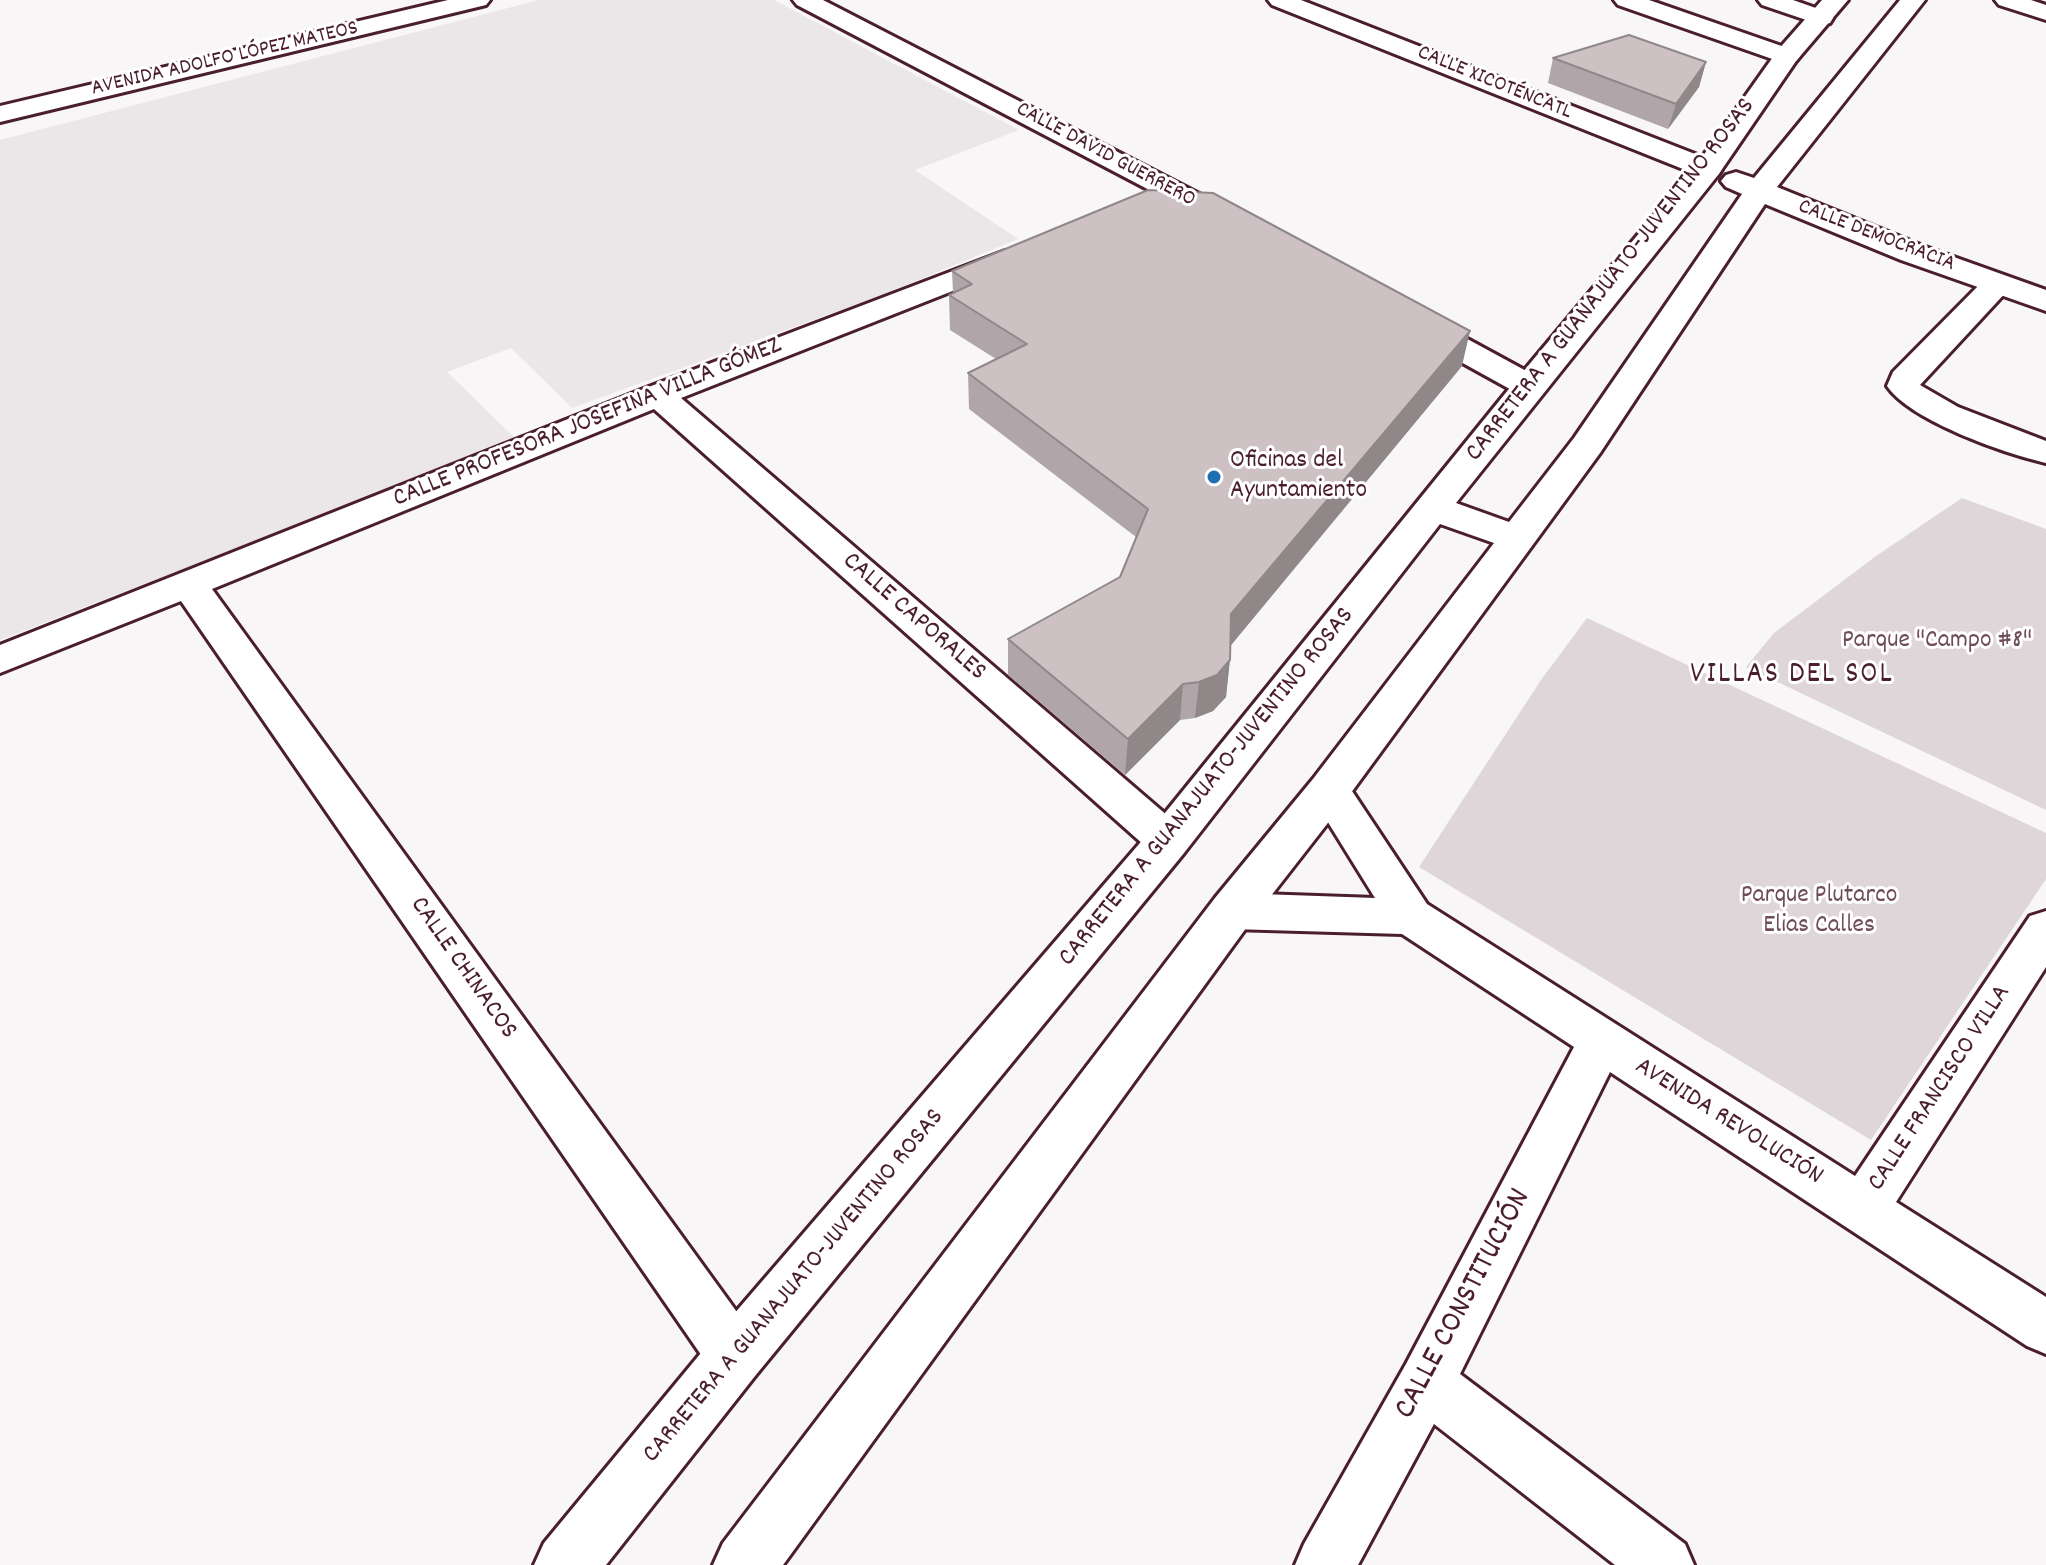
<!DOCTYPE html>
<html>
<head>
<meta charset="utf-8">
<style>
	body { margin:0 }
	canvas { display:block; background:#f8f6f7 }
</style>
</head>
<body>
<canvas width="2046" height="1565"></canvas>
<script>
const ctx = document.querySelector('canvas').getContext('2d');
ctx.lineJoin = 'round';
function paint(path, color) {
  ctx.fillStyle = color;
  ctx.fill(path, 'evenodd');
}
function strokePath(path, color, width, dash) {
  ctx.strokeStyle = color;
  ctx.lineWidth = width;
  ctx.lineCap = dash ? 'butt' : 'round';
  ctx.setLineDash(dash || []);
  ctx.stroke(path);
}
function write(font, color, halo, rows, align = 'center') {
  ctx.font = font + ' Dekko,sans-serif';
  ctx.lineWidth = 6;
  ctx.setLineDash([]);
  ctx.textBaseline = 'middle';
  ctx.strokeStyle = halo;
  ctx.fillStyle = color;
  for (const [text, x, y, turn = 0] of rows) {
    ctx.save();
    ctx.translate(x, y);
    ctx.rotate((+turn || 0) * Math.PI / 180);
    ctx.textAlign = isNaN(turn) ? turn : align;
    if (halo) ctx.strokeText(text, 0, 0);
    ctx.fillText(text, 0, 0);
    ctx.restore();
  }
}
paint(new Path2D(`
	M539,0H774L1019,130L915,170L1018,239L879,296L572,408L511,348L447,372L516,439L0,640V140Z`), '#ebe6e8');
paint(new Path2D(`
	M1962,498L2046,529V810L1746,667L1774,633L1876,556Z
	M1587,618L2046,833V879L1871,1140L1419,867L1541,680Z`), '#ded6d9');
const street = new Path2D(`
	M448,0H490L486,5L0,122V106Z
	M793,0H823L1236,213L1240,219L1236,225L1226,228L1216,225L797,5Z
	M1268,0H1301L1718,163L1722,169L1718,175L1708,177L1698,175L1272,5Z
	M1614,0H1649L1796,51L1800,56L1796,61H1778L1618,5Z
	M1758,0H1793L1830,13L1833,18L1830,23L1821,25L1762,5Z
	M1995,0H2031L2046,5V20L1999,5Z
	M1005,251L1016,254L1020,260L1016,266L681,398L1183,829L1190,841L1183,853L1168,857L1153,853L654,409L212,589L755,1337L763,1356L755,1375L735,1383L715,1375L181,601L0,673V645L646,388Z
	M1997,275L2008,278L2012,284L2008,290L1920,385L1958,407L2046,441V463C2004,453 1911,421 1887,386L1893,372L1986,278Z
	M1414,314L1425,316L1541,379L1545,386L1541,393L1529,396L1517,393L1403,330L1398,323L1403,316Z
	M1329,775L1344,779L1427,904L1855,1176L2030,916L2046,911V967L1896,1202L2046,1297V1354L2027,1346L1610,1072L1460,1374L1685,1544L1694,1565H1615L1434,1424L1358,1565H1295L1304,1544L1406,1364L1574,1047L1402,934L1232,929L1216,923L1210,911L1216,899L1232,893L1375,898L1308,790L1314,779Z`);
const secondary = new Path2D(`
	M1822,0H1848L1796,61L1718,175L1456,503L1509,522L1574,438L1742,194L1726,187L1721,181L1726,175L1736,172L1754,178L1900,0H1925L1777,187L1923,246L2046,290V311L1901,260L1765,204L1600,453L1345,801L1249,924L783,1565H713L723,1543L1215,898L1313,779L1494,543L1440,524L1184,853L755,1376L606,1565H534L544,1543L715,1336L1152,829L1517,379L1698,163L1778,50Z`);
strokePath(street, '#4a1f2b', 6);
strokePath(secondary, '#4a1f2b', 6);
paint(street, '#fff');
paint(secondary, '#fff');
paint(new Path2D(`
	M1553,58L1706,62L1699,87L1668,129L1548,83Z
	M952,271L1462,366L1231,645L1226,697L1213,711L1195,718L1180,720L1125,775L1008,675V639L1120,577L1136,537L969,409L968,373L996,359L950,330L949,295L953,293Z`), '#b0a6a9');
paint(new Path2D(`
	M1706,62L1699,87L1668,129L1676,104Z
	M1470,331L1462,366L1227,650L1231,614Z
	M1230,660L1226,697L1213,711L1195,718L1199,682Z
	M1183,684L1180,720L1125,775L1128,739Z`), '#908789');
const building = new Path2D(`
	M1629,35L1706,62L1676,104L1553,58Z
	M1148,190L1213,193L1470,331L1231,614L1230,660L1217,675L1199,682L1183,684L1128,739L1008,639L1120,577L1148,509L968,373L1027,344L949,295L972,284L952,271Z`);
paint(building, '#cdc1c4');
strokePath(building, '#908789', 2);
for (const [x, y, r, color] of [
	[1214,477,8,"#1f6fb2"]
]) {
  const dot = new Path2D();
  dot.arc(x, y, r, 0, 2 * Math.PI);
  ctx.fillStyle = color;
  ctx.fill(dot);
  strokePath(dot, '#fff', 3);
}
write('22px', '#4a1f2b', '#fff', [
	["AVENIDA ADOLFO LÓPEZ MATEOS",225,60,-13],
	["CALLE XICOTÉNCATL",1494,84,22],
	["CALLE DAVID GUERRERO",1105,156,28],
	["CALLE DEMOCRACIA",1876,237,21]
]);
write('26px', '#4a1f2b', '#fff', [
	["CARRETERA A GUANAJUATO-JUVENTINO ROSAS",1612,281,-52],
	["CALLE PROFESORA JOSEFINA VILLA GÓMEZ",588,424,-22],
	["CALLE CAPORALES",913,618,41],
	["CARRETERA A GUANAJUATO-JUVENTINO ROSAS",1208,788,-51],
	["CALLE CHINACOS",462,969,55],
	["CALLE FRANCISCO VILLA",1941,1089,-57],
	["AVENIDA REVOLUCIÓN",1728,1123,32],
	["CARRETERA A GUANAJUATO-JUVENTINO ROSAS",795,1287,-50]
]);
write('26px', '#4a1f2b', '#fff', [
	["Oficinas del",1230,462],
	["Ayuntamiento",1230,492]
], 'left');
write('26px', '#6f4d56', '#fff', [
	["Parque \"Campo #8\"",1937,642],
	["Parque Plutarco",1819,897],
	["Elias Calles",1819,927]
]);
ctx.letterSpacing = '2px';
write('30px', '#4a1f2b', '#fff', [
	["VILLAS DEL SOL",1792,677]
]);
ctx.letterSpacing = '0px';
write('32px', '#4a1f2b', '#fff', [
	["CALLE CONSTITUCIÓN",1465,1305,-62]
]);
</script>
</body>
</html>
